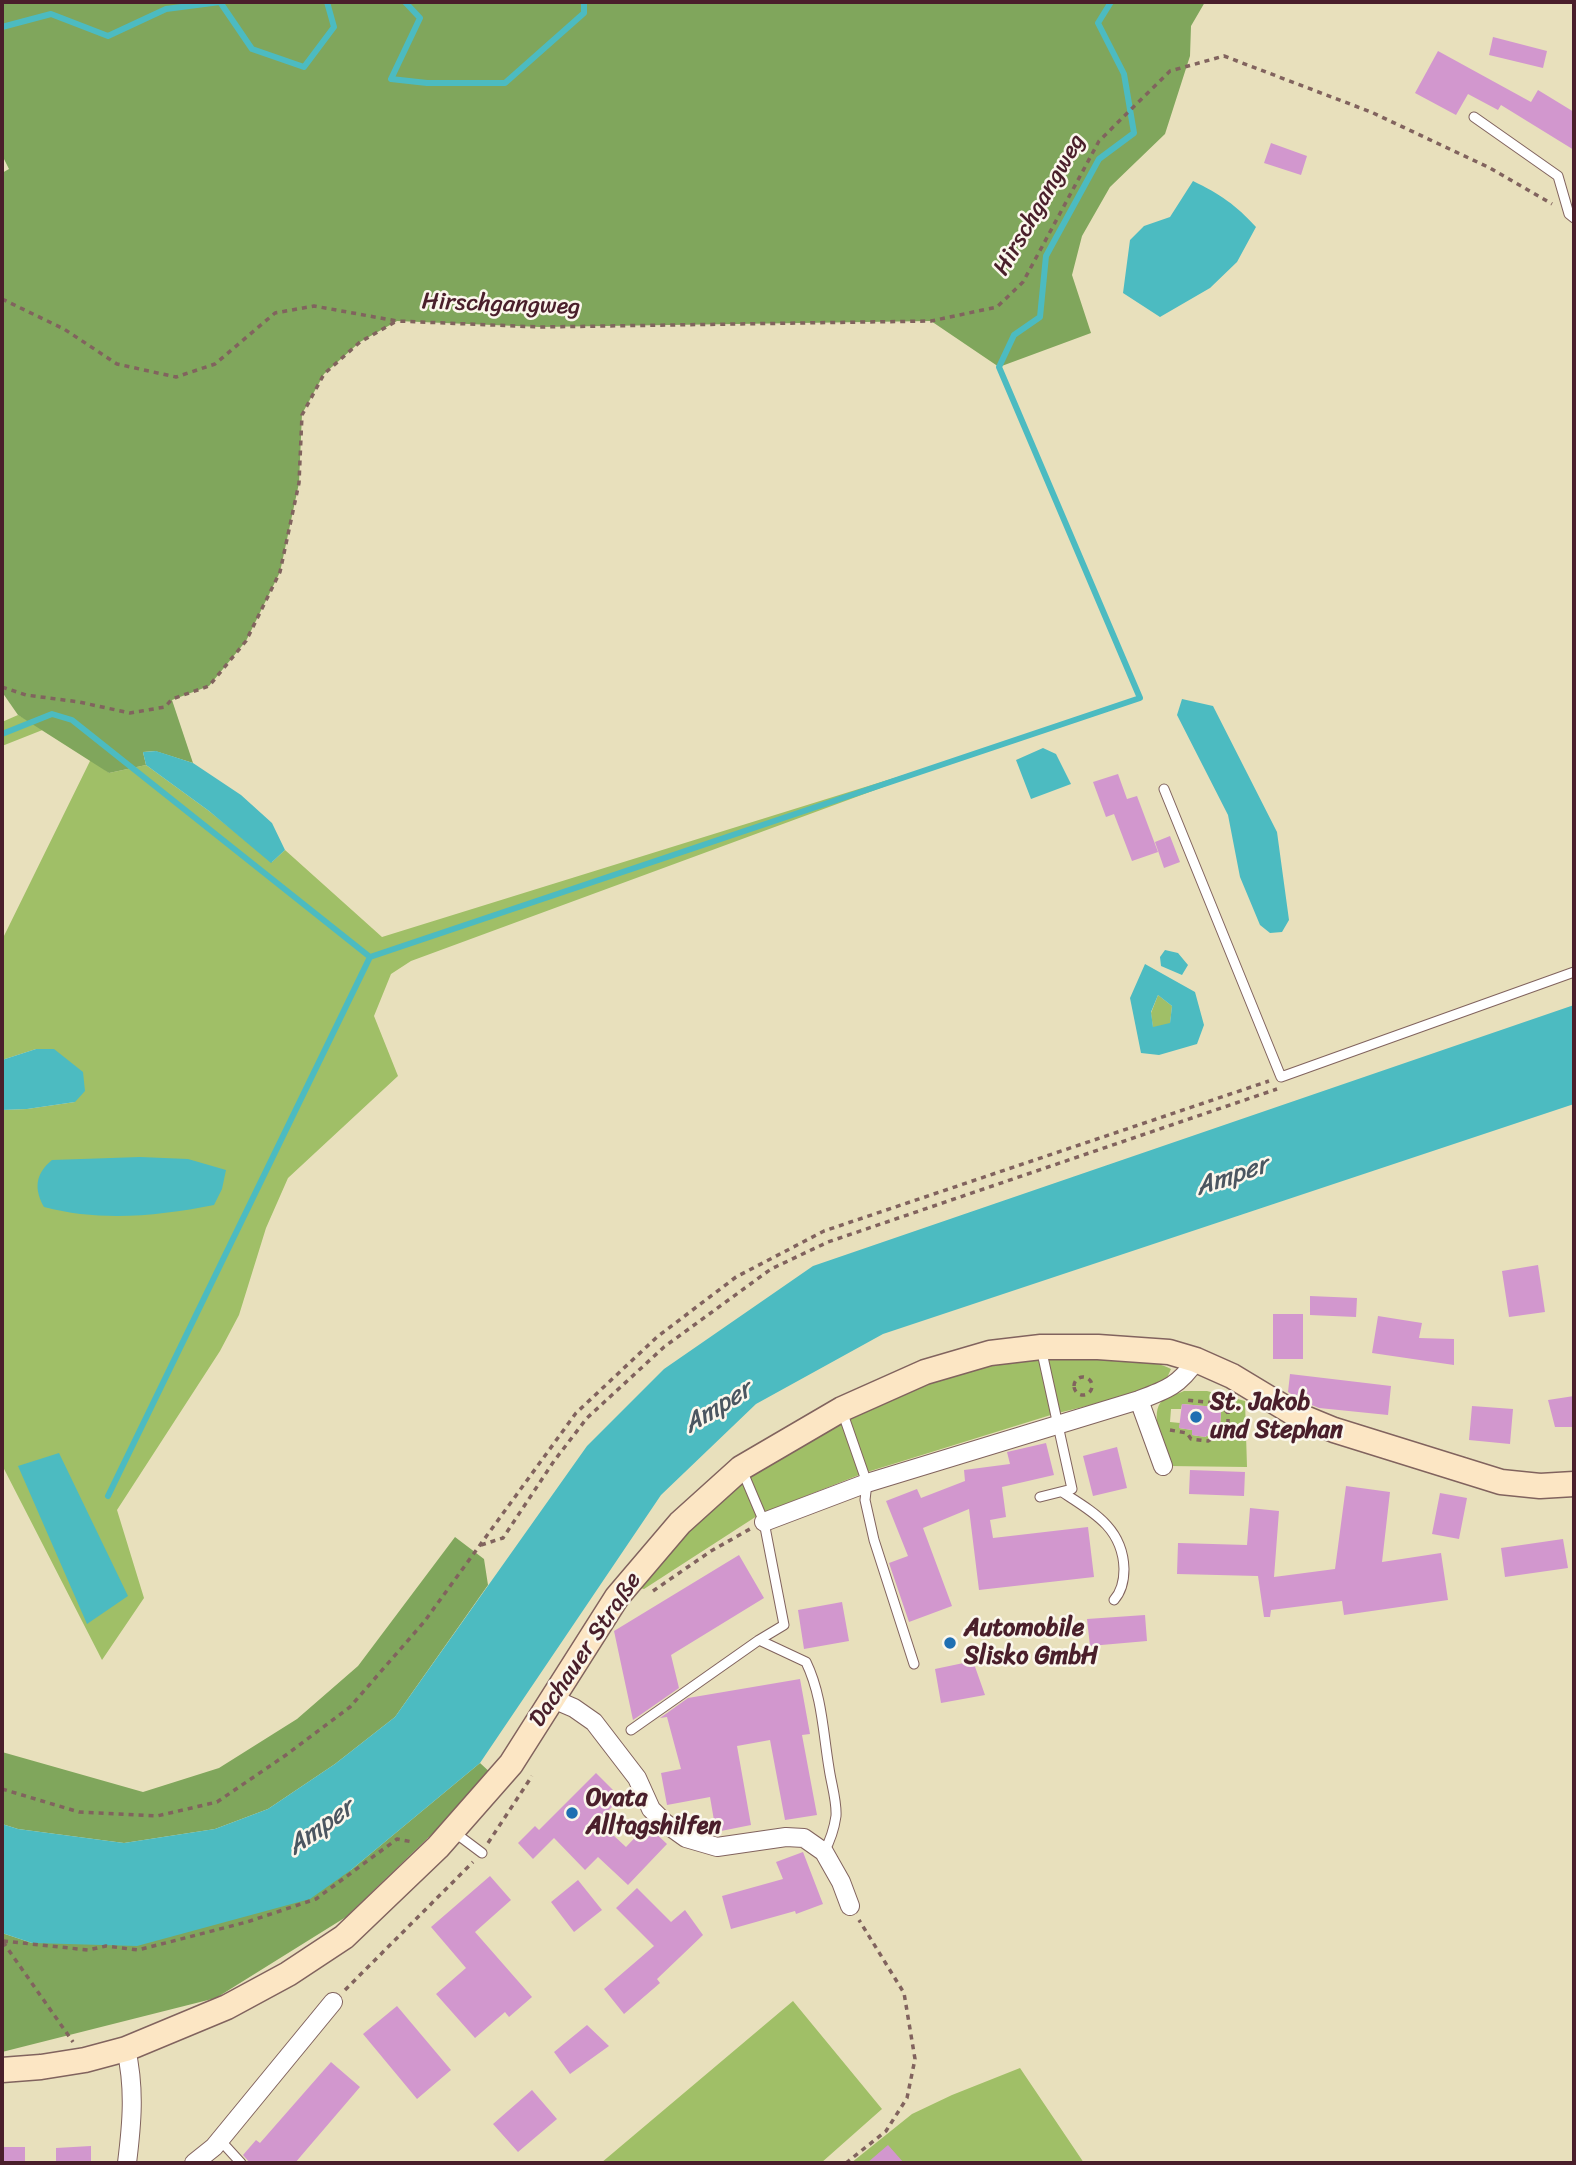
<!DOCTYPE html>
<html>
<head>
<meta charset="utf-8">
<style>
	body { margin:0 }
	#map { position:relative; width:1576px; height:2165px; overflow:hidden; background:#e8e0bc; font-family:Sriracha,sans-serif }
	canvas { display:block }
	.frame { position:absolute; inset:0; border:4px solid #4a1f2b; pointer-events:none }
</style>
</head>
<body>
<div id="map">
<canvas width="1576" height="2165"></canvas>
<div class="frame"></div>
</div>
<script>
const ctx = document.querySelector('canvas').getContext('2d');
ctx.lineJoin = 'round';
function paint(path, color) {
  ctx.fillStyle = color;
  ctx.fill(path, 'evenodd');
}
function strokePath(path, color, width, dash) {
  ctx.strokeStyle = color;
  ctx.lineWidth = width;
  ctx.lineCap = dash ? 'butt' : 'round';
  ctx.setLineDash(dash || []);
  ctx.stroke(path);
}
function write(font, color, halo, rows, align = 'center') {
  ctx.font = font + ' Sriracha,sans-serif';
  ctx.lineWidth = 5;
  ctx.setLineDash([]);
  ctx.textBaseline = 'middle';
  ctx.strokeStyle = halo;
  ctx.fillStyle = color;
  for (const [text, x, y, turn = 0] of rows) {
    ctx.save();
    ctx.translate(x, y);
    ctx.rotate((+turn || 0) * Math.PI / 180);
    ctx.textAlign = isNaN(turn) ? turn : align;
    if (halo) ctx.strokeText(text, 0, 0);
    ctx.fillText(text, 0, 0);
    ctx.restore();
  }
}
paint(new Path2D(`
	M18,715L45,729L2,746V722Z
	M981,751L411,961L391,974L374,1016L398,1076L288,1178L266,1228L239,1315L220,1351L117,1510L144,1598L102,1660L2,1465V1110L27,1109L75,1102L36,1049L2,1060V940L91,759L109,773L146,765L209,811L272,862L285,850L382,937Z
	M1158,995L1172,1006L1170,1024L1153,1028L1151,1013Z
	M1043,1358C1079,1359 1141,1353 1171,1369L1166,1380L1136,1394L1054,1414L864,1473L760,1514L644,1589L640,1588L686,1529L746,1480L845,1421L928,1383L993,1365Z
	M1184,1391H1207L1245,1401L1247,1467L1168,1466C1164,1451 1148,1411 1163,1400C1169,1396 1178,1394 1184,1391ZM1182,1404L1216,1407L1221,1412L1220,1429L1214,1432L1207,1431L1206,1437L1192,1435V1430L1179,1428L1180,1423L1170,1422L1171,1409H1181Z
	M793,2001L882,2109L821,2163H601Z
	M1020,2068L1084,2163H851L912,2114L952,2095Z`), '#a0bf67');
paint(new Path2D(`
	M2,2H1205L1191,26L1190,56L1165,134L1110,187L1082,236L1072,275L1091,333L999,367L931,321L540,327L397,321L360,342L324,374L302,414L299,483L280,572L246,641L209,686L172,700L193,763L155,751L143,752L146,765L109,773L18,715L2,692V173L9,169L2,155Z
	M455,1537L484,1559L488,1585L395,1717L335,1764L268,1809L215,1829L124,1843L18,1829L2,1824V1752L143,1792L219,1768L297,1719L358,1666Z
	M480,1763L493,1775L346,1917L216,1998L2,2052V1933L32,1943L351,1870Z`), '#80a65c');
paint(new Path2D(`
	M1193,181C1220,194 1236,205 1256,227L1237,262L1210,288L1160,317L1123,293L1130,240L1144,226L1170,217Z
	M1182,699L1213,706L1277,832L1289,920L1282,932L1270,933L1260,925L1240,877L1228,815L1177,715Z
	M1043,748L1056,754L1071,784L1031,799L1016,760Z
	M156,751L193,763L241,795L272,823L285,850L271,863L209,811L146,765L143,752Z
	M1165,950L1178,953L1188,965L1182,975L1161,966L1160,957Z
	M1145,964L1195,992L1204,1025L1197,1044L1159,1055L1141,1053L1130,998ZM1158,995L1172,1006L1170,1023L1153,1027L1151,1012Z
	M1574,1005V1104L883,1334L756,1404L661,1495L480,1763L351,1870L310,1899L137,1946L32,1943L2,1933V1824L18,1829L124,1843L215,1829L268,1809L335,1764L395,1717L587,1446L664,1369L813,1266Z
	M36,1049H54L83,1072L85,1091L75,1102L27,1109L2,1110V1060Z
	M140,1157L188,1159L226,1170L222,1189L214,1205C158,1216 101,1222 44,1207C34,1189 35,1174 52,1160Z
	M59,1453L128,1596L87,1624L18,1466Z`), '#4cbbc1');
strokePath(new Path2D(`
	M405,2L420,18L391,79L427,83H505L584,13V2
	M2,27L51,14L108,36L166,9L220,2L252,49L304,67L334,27L327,2
	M2,734L52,714L72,720L370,957L1140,698L999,367L1014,335L1040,317L1046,256L1099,159L1134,133L1124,74L1098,23L1111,2
	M108,1496L370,957`), '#4cbbc1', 6);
paint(new Path2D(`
	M1493,37L1547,51L1543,68L1489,55Z
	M1438,51L1531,102L1538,90L1574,112V150L1501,105L1498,110L1468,94L1456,115L1415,93Z
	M1271,143L1307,156L1301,175L1264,163Z
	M1118,774L1127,799L1137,796L1158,852L1132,861L1114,814L1106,817L1093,782Z
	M1170,836L1180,862L1164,868L1155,842Z
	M1538,1265L1545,1312L1509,1317L1502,1271Z
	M1310,1296L1357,1298L1356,1317L1310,1315Z
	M1273,1314H1303V1359H1273Z
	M1378,1316L1422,1323L1419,1338L1454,1339V1365L1372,1353Z
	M1290,1374L1391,1386L1388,1415L1319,1408L1302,1401L1288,1392Z
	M1574,1396V1427H1555L1548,1400Z
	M1182,1404L1216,1407L1221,1412L1220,1429L1205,1437L1192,1435V1430L1179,1428Z
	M1472,1406L1513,1409L1510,1444L1469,1440Z
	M1046,1443L1054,1475L1002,1487L1006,1517L990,1520L993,1538L1088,1527L1094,1577L979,1590L969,1509L923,1528L952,1606L909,1622L889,1563L908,1556L886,1501L917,1489L921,1498L965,1481L964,1470L1010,1464L1007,1452Z
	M1117,1447L1127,1488L1093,1496L1083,1456Z
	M1190,1470L1245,1472L1244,1496L1189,1494Z
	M1346,1486L1390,1492L1382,1562L1441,1553L1448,1600L1344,1615L1342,1601L1271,1610L1270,1617H1264L1258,1576L1177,1574L1178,1543L1247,1545L1250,1508L1279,1511L1274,1577L1335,1569Z
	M1440,1493L1467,1498L1459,1539L1432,1534Z
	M1563,1539L1568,1568L1505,1577L1501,1548Z
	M739,1555L764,1598L671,1655L679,1688L633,1720L614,1631Z
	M842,1602L849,1641L804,1649L798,1610Z
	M1145,1615L1147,1641L1090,1646L1087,1619Z
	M973,1661L985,1695L941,1703L935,1669Z
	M800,1679L810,1734L802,1735L817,1815L785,1820L770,1740L737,1746L751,1825L716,1832L710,1797L667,1805L661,1773L681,1769L667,1717L660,1718L688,1698Z
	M596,1773L621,1798L598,1821L626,1847L647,1825L667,1844L628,1885L598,1857L585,1870L554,1838L533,1859L518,1843L535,1826L539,1830Z
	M803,1852L823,1904L796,1914L795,1911L731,1929L722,1896L783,1879L776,1862Z
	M490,1876L511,1900L475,1932L532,1997L509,2017L505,2012L475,2038L436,1994L466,1968L431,1927Z
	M578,1880L602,1910L574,1932L551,1902Z
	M637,1888L671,1922L685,1910L703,1935L657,1979L660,1983L624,2014L604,1989L654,1946L616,1908Z
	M397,2006L451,2070L417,2099L363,2034Z
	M587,2025L609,2046L570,2074L554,2052Z
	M331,2062L360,2087L295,2163H250L243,2155L256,2140L260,2143Z
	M532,2090L557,2119L518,2152L493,2124Z
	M888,2145L904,2163H867Z
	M91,2146V2163H56V2148Z
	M2,2147H25V2163H2Z`), '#d297ce');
const lane = new Path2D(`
	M1474,117L1558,176L1569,214L1574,218
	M1164,789L1281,1077L1574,972
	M842,1411L867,1483L865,1500L874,1540L914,1664
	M1062,1492C1093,1512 1123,1528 1124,1569C1124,1581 1122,1591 1114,1600
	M1040,1497L1072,1489L1041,1348
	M759,1640L806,1662C822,1695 823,1732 829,1768C831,1783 837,1801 836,1816C834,1830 830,1841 824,1852
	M631,1730L759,1640L784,1625L764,1522L742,1470
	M454,1832L482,1853
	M220,2140L241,2163`);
const street = new Path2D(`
	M1139,1400L1163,1466
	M764,1522L867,1483L1139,1400C1166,1390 1180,1385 1196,1360
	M553,1699L574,1708L594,1722L637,1778L651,1809L665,1823L686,1838L717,1847L786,1837L804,1838L824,1852L841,1882L850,1906
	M126,2049C135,2088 132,2123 127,2163
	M194,2163L214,2147L333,2002`);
const secondary = new Path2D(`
	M2,2070L41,2067L85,2060L126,2049L227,2007L288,1974L344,1937L438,1847L511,1764L617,1597L680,1523L741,1468L842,1409L925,1372L990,1353L1041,1347H1098L1169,1352L1196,1360L1232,1376L1295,1414L1334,1430L1501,1482L1540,1486L1574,1484`);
strokePath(lane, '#81635e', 11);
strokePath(street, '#81635e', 20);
strokePath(secondary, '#81635e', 27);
strokePath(new Path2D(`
	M2,299L64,329L117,364L176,377L215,364L275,313L314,306L397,321L540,327L931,321L997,307L1023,282L1099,141L1170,71L1224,56L1371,112L1490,168L1552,204
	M2,687L26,695L79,702L130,713L165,707L172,699L209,686L246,641L280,572L299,483L302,415L324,374L360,342L395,322
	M1074 1386a9 9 0 1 1 18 0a9 9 0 1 1-18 0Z
	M1170,1430L1187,1433L1191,1439L1208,1441L1228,1429V1413L1218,1403L1184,1400
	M481,1545L503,1538L554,1461L587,1418L664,1347L771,1269L828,1242L1277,1089
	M653,1591L711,1551L750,1529
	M2,1789L79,1812L157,1816L217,1802L286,1755L350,1707L424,1622L576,1413L657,1337L736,1277L824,1231L1269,1081
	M488,1843L532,1776
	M3,1941L88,1950L106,1946L138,1950L247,1922L316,1899L397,1839L413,1842
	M3,1942L73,2042
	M345,1990L473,1862
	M846,2163L886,2131L907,2098L915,2059L904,1993L859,1920`), '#81635e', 3.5, [5, 5]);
strokePath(lane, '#fff', 9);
strokePath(street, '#fff', 18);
strokePath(secondary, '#fce6c4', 24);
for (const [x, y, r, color] of [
	[1196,1417,7,"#1f6fb2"],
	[950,1643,7,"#1f6fb2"],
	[572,1813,7,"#1f6fb2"]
]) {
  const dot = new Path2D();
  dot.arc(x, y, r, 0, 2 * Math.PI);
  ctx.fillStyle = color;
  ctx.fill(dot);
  strokePath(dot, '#fbf7ec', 2.5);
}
write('24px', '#4a1f2b', '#fbf7ec', [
	["Hirschgangweg",1040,205,-60],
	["Hirschgangweg",501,305,2],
	["Dachauer Straße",586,1650,-56]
]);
write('bold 24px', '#4a1f2b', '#fbf7ec', [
	["St. Jakob",1210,1403],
	["und Stephan",1210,1431],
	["Automobile",964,1629],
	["Slisko GmbH",964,1657],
	["Ovata",586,1799],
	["Alltagshilfen",586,1827]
], 'left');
write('italic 26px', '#4b5660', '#fbf7ec', [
	["Amper",1232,1177,-19],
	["Amper",718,1408,-32],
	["Amper",321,1828,-36]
]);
</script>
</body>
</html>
